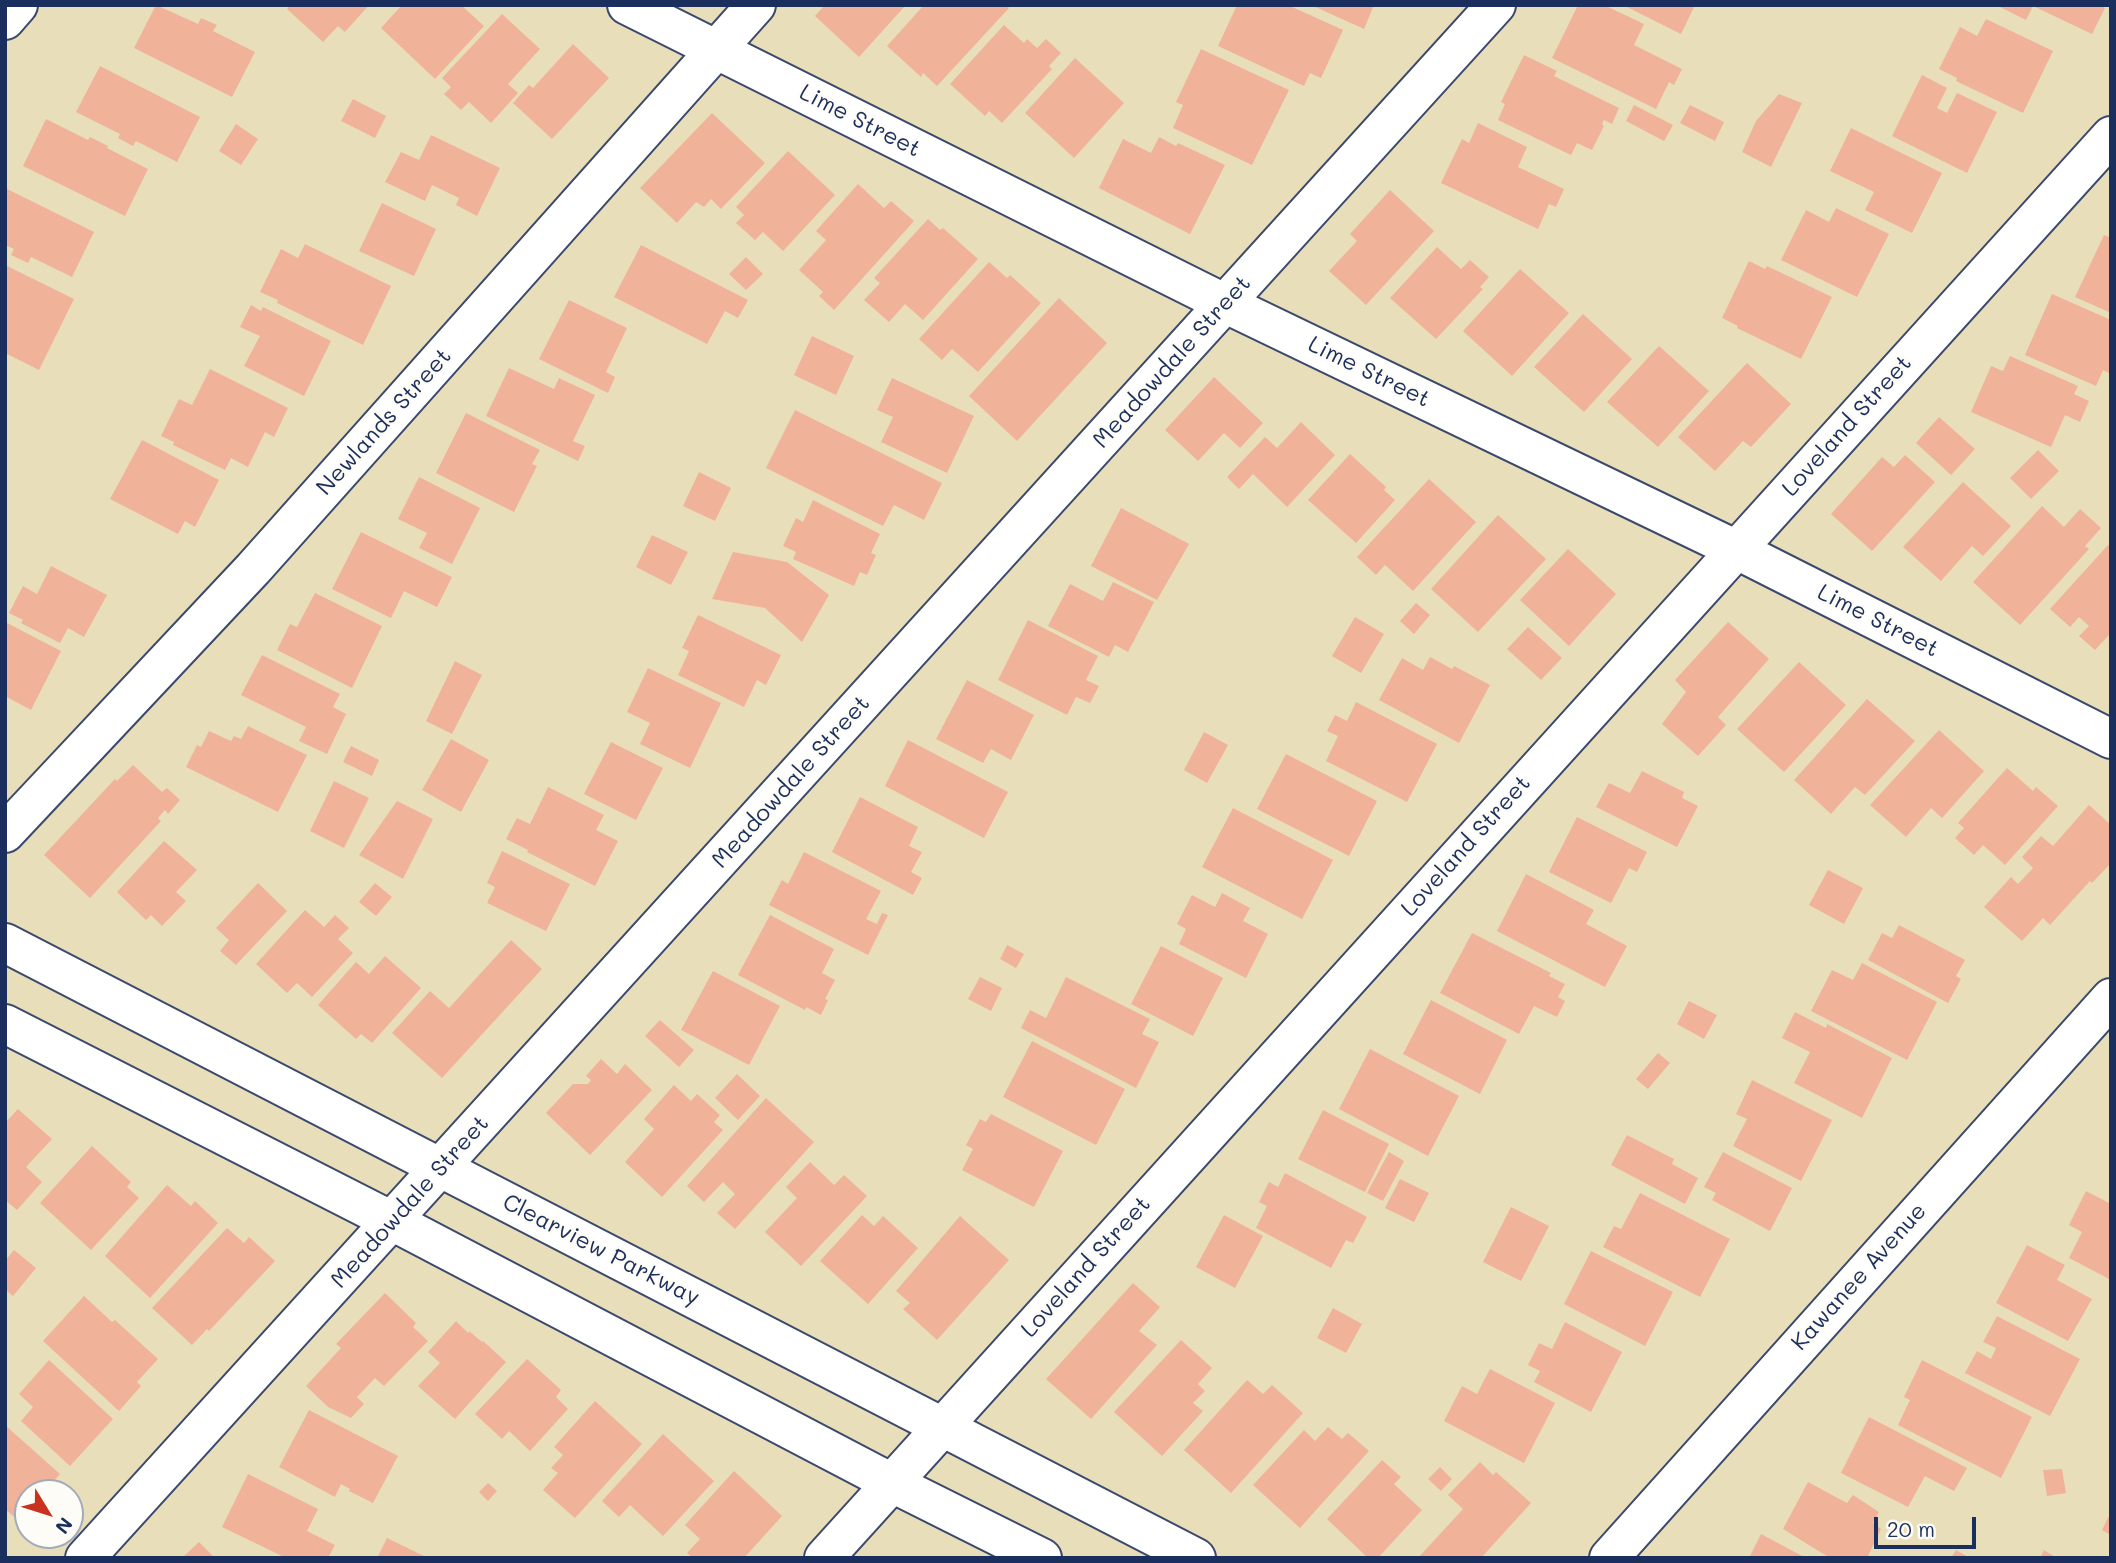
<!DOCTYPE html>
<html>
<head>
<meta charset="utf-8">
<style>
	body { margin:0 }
	#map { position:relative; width:2116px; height:1563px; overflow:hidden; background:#e8deba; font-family:Mali,sans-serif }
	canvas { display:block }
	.frame { position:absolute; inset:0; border:7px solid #1b2f5e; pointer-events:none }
	.north { position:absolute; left:14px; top:1479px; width:70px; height:70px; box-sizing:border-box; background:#fdfcf7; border:2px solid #a3aaba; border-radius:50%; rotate:128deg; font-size:19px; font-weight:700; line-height:28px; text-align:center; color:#1b2f5e }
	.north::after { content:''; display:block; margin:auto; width:24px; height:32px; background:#c8321e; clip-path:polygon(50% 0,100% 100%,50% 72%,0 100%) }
	.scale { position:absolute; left:1874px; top:1517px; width:102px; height:32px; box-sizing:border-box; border:4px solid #1b2f5e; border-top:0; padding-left:9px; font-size:21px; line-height:24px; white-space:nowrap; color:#1b2f5e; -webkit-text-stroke:5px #fdfcf7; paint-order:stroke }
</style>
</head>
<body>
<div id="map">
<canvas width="2116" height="1563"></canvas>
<div class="frame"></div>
<div class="north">N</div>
<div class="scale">20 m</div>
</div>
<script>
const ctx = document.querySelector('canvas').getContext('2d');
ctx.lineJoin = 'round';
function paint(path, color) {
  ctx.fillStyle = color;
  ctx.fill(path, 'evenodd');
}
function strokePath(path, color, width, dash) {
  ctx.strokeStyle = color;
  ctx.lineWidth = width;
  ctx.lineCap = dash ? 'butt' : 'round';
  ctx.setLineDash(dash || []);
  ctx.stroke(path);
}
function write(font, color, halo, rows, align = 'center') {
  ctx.font = font + ' Mali,sans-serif';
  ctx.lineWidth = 5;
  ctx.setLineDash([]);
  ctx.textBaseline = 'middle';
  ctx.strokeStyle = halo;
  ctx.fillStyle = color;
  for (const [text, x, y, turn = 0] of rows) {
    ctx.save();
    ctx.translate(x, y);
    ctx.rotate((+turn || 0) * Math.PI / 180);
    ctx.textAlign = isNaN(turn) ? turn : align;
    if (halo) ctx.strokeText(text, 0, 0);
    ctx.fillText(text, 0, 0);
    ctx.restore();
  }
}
paint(new Path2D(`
	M156,5L198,24L201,18L217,25L213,31L255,52L232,97L134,48Z
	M290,5H369L345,32L338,26L323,42L287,9Z
	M402,5H461L484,26L435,79L381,28Z
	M825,5H906L859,57L815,16Z
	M924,5H1006L1009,8L937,86L923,73L921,77L887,46Z
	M1237,5H1288L1343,30L1321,78L1310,73L1304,86L1218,46Z
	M1311,5H1374L1364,29Z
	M1578,5H1604L1644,24L1634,45L1682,69L1674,85L1669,82L1656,109L1552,58Z
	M1623,5H1695L1681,34Z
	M1996,5H2099L2105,8L2092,34L2033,6L2026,20Z
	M502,14L540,49L508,84L518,93L491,123L469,102L461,110L444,94L451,87L442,78Z
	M1986,19L2053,51L2023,113L1956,81L1957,78L1939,69L1960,27L1977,36Z
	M1004,25L1024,43L1027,39L1037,48L1046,39L1061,53L1049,66L1052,69L1002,123L989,111L985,116L950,84Z
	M573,44L609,78L552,139L513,103L529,85L533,88Z
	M1201,49L1289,90L1252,165L1173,128L1183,105L1176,102Z
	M1524,55L1557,71L1554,76L1619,108L1612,124L1604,120L1602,124L1604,126L1592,150L1577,143L1571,155L1498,120L1505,104L1501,102Z
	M1075,58L1124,103L1074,158L1025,113Z
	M100,66L200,117L177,162L136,141L133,146L118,138L120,134L76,112Z
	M1922,75L1947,88L1937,108L1947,113L1957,93L1997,112L1967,173L1892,136Z
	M1779,94L1802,103L1771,167L1742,152L1756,121Z
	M353,99L386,116L375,138L341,121Z
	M1634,105L1673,125L1664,141L1626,121Z
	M1690,105L1724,122L1715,141L1680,123Z
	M712,113L765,163L721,209L711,199L704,207L696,202L677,223L640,188Z
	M46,119L88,140L90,137L108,146L107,148L148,169L125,216L23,166Z
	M1478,123L1527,147L1518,167L1564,189L1556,207L1549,204L1538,229L1441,183L1462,139L1469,143Z
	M236,124L258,139L241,165L219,151Z
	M1851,128L1942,173L1912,233L1865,210L1874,192L1830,171Z
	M431,135L500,168L477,216L456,205L459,198L432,185L425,201L385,182L401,152L419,160Z
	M1159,137L1176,146L1178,143L1225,165L1190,234L1099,188L1123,139L1151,153Z
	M788,151L835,195L783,251L763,232L755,240L736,223L744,215L736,207Z
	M858,184L884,208L891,201L914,221L834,310L819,296L823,292L799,270L826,240L816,231Z
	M5,188L94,232L72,277L31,257L28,263L11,255L14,249L5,245Z
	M1390,190L1434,231L1366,305L1329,271L1357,241L1350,234Z
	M382,203L436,229L414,276L359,251Z
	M1836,208L1889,234L1857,297L1781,260L1806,210L1829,222Z
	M928,219L940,230L943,228L978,259L923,320L905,304L889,322L864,300L880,283L874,278Z
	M2104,235L2111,238V313L2075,297Z
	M305,244L391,286L363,345L277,303L278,300L260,292L281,249L298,258Z
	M641,245L748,300L738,318L725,311L707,344L614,297Z
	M1437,247L1461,269L1470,260L1489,277L1480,287L1483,289L1436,339L1390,298Z
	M746,257L763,274L746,290L729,274Z
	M1749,261L1765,269L1767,266L1832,297L1801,359L1737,328L1738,326L1722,318Z
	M989,262L1007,278L1010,275L1041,303L978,372L952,349L942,360L919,339Z
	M5,265L74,299L39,370L5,353Z
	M1520,269L1569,313L1512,376L1463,331Z
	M2052,294L2111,320V374L2103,370L2096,386L2025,355Z
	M1059,298L1107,343L1017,441L969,396Z
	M569,300L627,328L606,372L615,377L608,393L539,359Z
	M251,305L261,311L263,307L331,341L304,396L244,366L260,336L240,327Z
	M1583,314L1632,359L1584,412L1534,367Z
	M812,336L854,356L836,395L794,375Z
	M1659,346L1709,391L1658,447L1607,402Z
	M2010,356L2078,386L2074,394L2089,401L2080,422L2065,415L2051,447L1971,412L1991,366L2003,371Z
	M1747,363L1791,404L1751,447L1743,441L1715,471L1678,437Z
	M509,368L554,389L559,378L595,395L573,441L585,446L578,461L486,416Z
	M210,369L288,408L274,437L265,432L248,467L231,458L225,470L173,445L174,442L161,436L179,399L192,405Z
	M1214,377L1263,423L1240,448L1224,433L1198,461L1165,430Z
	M892,378L974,416L947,473L881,442L893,417L877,410Z
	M795,410L942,483L924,520L894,505L883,526L766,468Z
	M466,413L540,450L532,464L537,466L514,512L436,473Z
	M1939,417L1975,449L1951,475L1916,443Z
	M1301,422L1335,455L1287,507L1253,474L1239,489L1227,477L1265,437L1277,448Z
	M142,440L219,480L195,527L185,521L178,534L110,499Z
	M2038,450L2059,471L2031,499L2010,478Z
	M1350,454L1386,487L1384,490L1395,500L1356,543L1308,500Z
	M1905,455L1935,482L1872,551L1831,514L1882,457L1894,467Z
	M699,472L731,488L715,521L683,506Z
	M419,477L480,508L452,564L419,548L427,533L398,519Z
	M1429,479L1476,522L1413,591L1385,565L1376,575L1357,557Z
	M1963,482L2011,526L1983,556L1972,546L1941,581L1903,547Z
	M813,500L880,534L871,553L876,555L867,575L860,572L854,586L793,559L796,552L783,546L796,518L803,522Z
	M2042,506L2064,527L2080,509L2101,528L2085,546L2089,549L2020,625L1973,582Z
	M1121,508L1189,544L1157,600L1091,566Z
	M1498,515L1546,559L1478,632L1431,589Z
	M361,532L452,577L437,607L404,591L391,618L332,589Z
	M652,535L688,552L671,585L636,567Z
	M2108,545L2111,548V633L2095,650L2079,636L2089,626L2079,617L2070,627L2050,609Z
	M1568,549L1616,594L1569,646L1520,600Z
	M733,552L787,562L829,595L802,642L765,608L712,599Z
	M51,566L107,595L84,637L68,628L60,643L21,623L23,620L9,613L23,586L37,594Z
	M1113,582L1154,602L1128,652L1115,645L1109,657L1048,626L1070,584L1103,601Z
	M315,593L382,626L352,688L277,650L290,624L297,627Z
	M1416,603L1430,615L1414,634L1400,621Z
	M698,615L781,655L766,685L757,680L744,707L678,675L689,651L682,648Z
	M1355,617L1384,634L1361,673L1332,656Z
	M1028,620L1098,656L1086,680L1099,686L1090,703L1076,697L1067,715L998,680Z
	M5,622L61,651L31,710L5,696Z
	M1728,622L1769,659L1718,717L1726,725L1698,756L1662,724L1686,692L1675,680Z
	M1528,627L1562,658L1541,680L1507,649Z
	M262,655L340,694L333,707L346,714L327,754L299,741L306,727L241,695Z
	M1430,657L1452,669L1454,666L1490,685L1459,743L1379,700L1402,658L1423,670Z
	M455,661L482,675L452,734L426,721Z
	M1799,662L1846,705L1784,772L1737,729Z
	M648,668L721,703L690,768L640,744L650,723L627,712Z
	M967,680L1034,715L1011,760L991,749L983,763L936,739Z
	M1867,699L1915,741L1865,795L1855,787L1831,814L1794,780Z
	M1356,702L1437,744L1407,802L1326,761L1338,736L1327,731L1335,715L1347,721Z
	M248,726L307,755L278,812L186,767L197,745L201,747L209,731L231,741L234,736L241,739Z
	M1939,730L1984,771L1942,818L1931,808L1906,837L1870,805Z
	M1204,732L1228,745L1207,783L1184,770Z
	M451,739L489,760L461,812L422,790Z
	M908,740L1008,792L984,838L885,786Z
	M611,742L663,768L636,820L584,794Z
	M351,746L379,760L372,776L343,762Z
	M1286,754L1377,801L1349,856L1257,809Z
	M133,765L162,792L167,788L180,800L168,814L165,810L158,818L161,821L90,898L44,855L115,779L117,781Z
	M2007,768L2033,791L2036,787L2058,806L2005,865L1983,845L1974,855L1955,838L1964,828L1958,823Z
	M1642,771L1684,792L1682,798L1698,806L1677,847L1596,807L1609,783L1630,793Z
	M334,781L369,798L344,848L310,831Z
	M548,787L604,815L596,830L618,841L595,886L527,852L528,850L506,839L517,818L530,824Z
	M860,797L918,827L909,846L922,852L911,872L922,878L913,895L832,852Z
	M397,801L433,819L403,879L359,855Z
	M2089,805L2111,825V863L2092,883L2090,881L2050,925L2043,918L2022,941L1984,907L2011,877L2018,884L2033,868L2022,857L2041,836L2053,846Z
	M1233,808L1333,860L1302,919L1202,867Z
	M1577,817L1647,852L1637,872L1629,868L1611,903L1549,872Z
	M164,841L197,870L176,892L186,901L162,926L151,915L146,920L117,892Z
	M502,851L570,884L546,931L487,903L495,887L487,883Z
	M804,852L881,891L866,919L877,924L882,913L888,915L868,955L769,905L782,880L788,884Z
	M1828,870L1863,888L1844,924L1809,905Z
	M1526,874L1594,910L1586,924L1627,946L1605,987L1497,931Z
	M258,883L287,911L236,965L220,951L229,940L216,928Z
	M375,883L392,897L376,916L359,902Z
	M1222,893L1250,908L1243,921L1268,934L1246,978L1179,944L1186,929L1177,924L1192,895L1215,907Z
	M305,910L324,927L335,915L349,928L338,939L353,953L312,997L297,983L287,993L256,964Z
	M770,915L834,949L822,973L835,980L825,999L828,1000L821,1015L806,1007L805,1010L738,975Z
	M1899,925L1965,960L1956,976L1961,979L1948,1003L1868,960L1882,933L1892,938Z
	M1472,933L1551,973L1549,976L1565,984L1558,997L1565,1001L1557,1017L1534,1006L1519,1034L1440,993Z
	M511,940L542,969L442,1078L392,1033L430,991L449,1008Z
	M1007,945L1024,954L1016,968L1000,959Z
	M1161,946L1223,978L1193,1036L1131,1004Z
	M385,956L421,988L372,1043L361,1034L356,1039L318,1005L356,962L369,974Z
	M1862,963L1937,1002L1907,1060L1811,1011L1832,970L1853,980Z
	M713,971L780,1006L749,1065L681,1030Z
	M980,977L1002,988L991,1011L968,999Z
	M1066,977L1150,1019L1142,1034L1159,1042L1136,1088L1021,1028L1030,1010L1046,1018Z
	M1431,1000L1507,1040L1480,1094L1403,1054Z
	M1689,1001L1717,1015L1704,1039L1677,1024Z
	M1795,1012L1826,1028L1827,1024L1892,1058L1862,1118L1794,1083L1810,1052L1782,1038Z
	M660,1020L694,1050L679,1067L645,1036Z
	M1032,1041L1125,1089L1096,1145L1003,1097Z
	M1370,1049L1459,1096L1428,1156L1339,1109Z
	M1658,1053L1670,1063L1648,1089L1636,1079Z
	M601,1059L617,1074L625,1064L652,1090L590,1155L546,1113L573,1084H588L591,1080L586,1076Z
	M737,1074L760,1096L738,1120L715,1098Z
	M1752,1080L1832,1120L1801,1181L1733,1146L1747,1119L1736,1114Z
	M674,1085L691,1101L697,1094L720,1115L714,1122L723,1130L662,1197L625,1162L654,1129L644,1119Z
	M766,1098L814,1142L735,1229L717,1213L735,1194L723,1182L704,1202L687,1186Z
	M18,1109L52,1139L26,1167L42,1182L17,1210L5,1200V1123Z
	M1323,1110L1389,1144L1365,1192L1298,1159Z
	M991,1114L1063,1151L1034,1207L962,1170L973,1149L966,1145L980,1119L986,1122Z
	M1627,1135L1674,1159L1672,1164L1698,1178L1685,1204L1611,1165Z
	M92,1146L131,1182L127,1187L139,1198L91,1250L40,1203Z
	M1389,1152L1404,1161L1383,1201L1367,1193Z
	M1723,1152L1792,1188L1770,1231L1712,1200L1716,1193L1704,1187Z
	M810,1162L834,1185L844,1175L867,1196L801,1266L765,1232L797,1198L786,1187Z
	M1285,1173L1367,1217L1353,1243L1346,1240L1331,1268L1256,1228L1267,1206L1259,1202L1269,1182L1278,1187Z
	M1400,1179L1429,1193L1414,1222L1385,1208Z
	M167,1185L191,1206L195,1201L218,1223L150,1298L105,1256Z
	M2086,1191L2111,1204V1280L2069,1258L2082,1232L2069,1225Z
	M1640,1193L1730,1239L1700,1297L1603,1247L1614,1226L1621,1229Z
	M1511,1207L1549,1226L1521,1281L1483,1262Z
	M862,1215L874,1226L883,1216L918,1248L868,1304L820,1261Z
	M1224,1215L1263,1236L1235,1288L1196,1267Z
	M960,1216L1009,1260L937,1340L903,1309L910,1303L896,1291Z
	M227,1228L244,1243L249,1237L275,1261L209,1331L207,1329L192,1345L152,1308Z
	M2027,1245L2065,1265L2057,1280L2092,1299L2068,1341L1996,1303Z
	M14,1250L36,1268L13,1296L5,1289V1261Z
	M1591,1251L1673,1292L1645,1346L1564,1304Z
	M1133,1283L1160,1307L1139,1331L1157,1345L1091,1419L1046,1379Z
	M385,1293L416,1323L413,1327L428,1341L384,1386L375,1378L357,1397L364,1404L351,1418L328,1407L306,1386L341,1348L336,1344Z
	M84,1296L112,1322L115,1320L158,1359L137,1382L141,1386L119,1411L43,1341Z
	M1333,1308L1362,1324L1346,1353L1317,1338Z
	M1997,1316L2080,1359L2050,1416L1965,1373L1977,1351L1991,1359L1996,1348L1983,1342Z
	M456,1321L468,1333L469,1331L482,1342L483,1341L506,1362L455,1419L418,1386L440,1363L428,1352Z
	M1565,1322L1622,1352L1591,1412L1534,1382L1540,1371L1528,1365L1539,1343L1552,1349Z
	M1181,1340L1212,1368L1198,1384L1205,1391L1193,1403L1203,1411L1162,1456L1114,1412Z
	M527,1359L561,1390L556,1397L568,1409L530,1451L509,1431L502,1439L475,1414Z
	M49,1360L113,1419L70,1466L21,1421L33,1407L19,1394Z
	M1922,1360L2032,1417L2001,1478L1898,1425L1910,1400L1904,1397Z
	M1490,1369L1555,1403L1524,1463L1444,1421L1462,1386L1477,1394Z
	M1247,1380L1263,1394L1272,1385L1303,1413L1231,1493L1184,1450Z
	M595,1401L642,1444L575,1518L543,1490L558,1473L551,1468L563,1455L554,1447Z
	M309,1410L398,1456L373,1503L349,1491L350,1489L341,1484L335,1497L279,1467Z
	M1869,1417L1967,1468L1954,1491L1925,1476L1908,1507L1841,1473Z
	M5,1425L60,1474L43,1493H28V1510L19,1521L5,1509Z
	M1328,1427L1342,1439L1348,1433L1369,1451L1300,1528L1253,1485L1304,1430L1315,1441Z
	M663,1434L714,1481L663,1536L630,1505L619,1517L602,1501Z
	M1382,1460L1401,1477L1394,1484L1422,1510L1378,1558H1368L1327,1519Z
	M1480,1462L1493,1475L1496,1472L1531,1503L1481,1558H1418L1463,1509L1448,1495Z
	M1440,1467L1452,1479L1441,1491L1428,1479Z
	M2062,1469L2066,1493L2047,1496L2043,1470Z
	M734,1471L782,1516L744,1558H693L687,1553L700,1539L685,1525Z
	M248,1474L318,1509L307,1531L335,1545L328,1558H286L222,1527Z
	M1808,1482L1847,1503L1853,1495L1879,1512L1873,1523L1881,1529L1867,1558H1830L1783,1529Z
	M488,1483L497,1491L488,1501L479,1492Z
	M2111,1512V1535L2102,1530Z
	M1761,1534L1806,1558H1749Z
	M387,1538L424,1556L423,1558H377Z
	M199,1542L215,1558H182Z
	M1956,1550L1970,1558H1951Z
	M2044,1550L2057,1558H2040Z`), '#f0b39a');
const minor = new Path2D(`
	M627,5L1226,304L1735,549L2111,739
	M5,20L18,5
	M5,833L253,569L756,5
	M85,1558L1496,5
	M824,1558L2111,136
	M1609,1558L2111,998`);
const secondary = new Path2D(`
	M5,943L1196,1558
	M5,1024L392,1221L892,1483L1042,1558`);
strokePath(minor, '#3a496c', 42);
strokePath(secondary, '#3a496c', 42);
strokePath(minor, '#fff', 38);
strokePath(secondary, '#fff', 38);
write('23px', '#1b2f5e', '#fdfcf7', [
	["Lime Street",860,121,27],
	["Meadowdale Street",1172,362,-48],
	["Lime Street",1369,372,26],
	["Newlands Street",384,422,-48],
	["Loveland Street",1847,426,-48],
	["Lime Street",1878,621,27],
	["Meadowdale Street",791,782,-48],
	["Loveland Street",1466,846,-48],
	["Meadowdale Street",410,1202,-48],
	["Clearview Parkway",601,1250,27],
	["Loveland Street",1086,1267,-48],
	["Kawanee Avenue",1859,1277,-48]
]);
</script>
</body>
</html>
